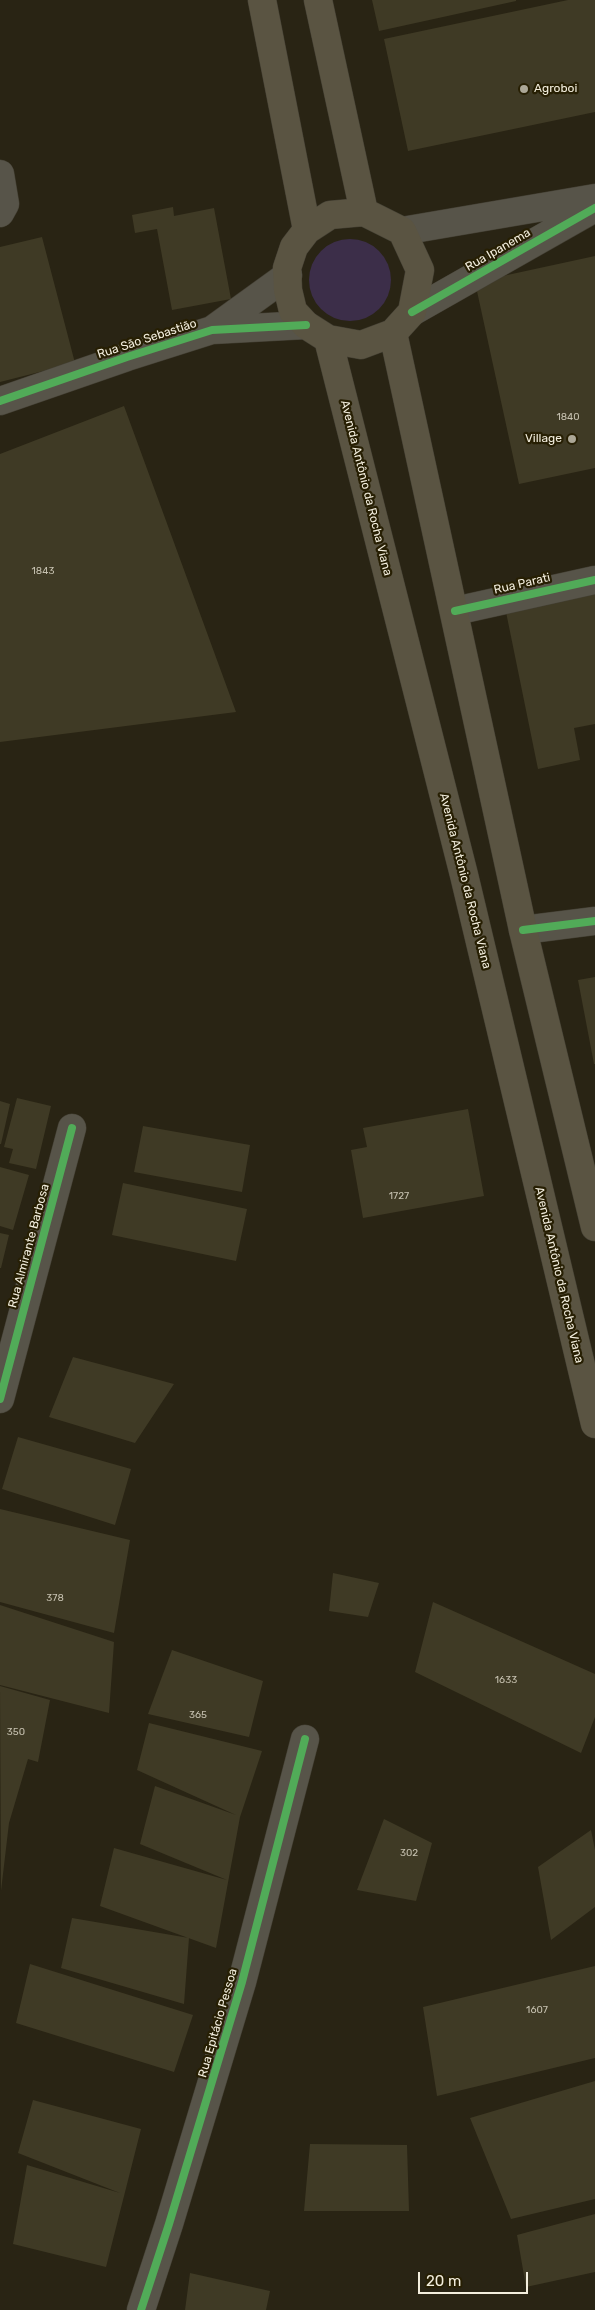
<!DOCTYPE html>
<html>
<head>
<meta charset="utf-8">
<style>
	body { margin:0 }
	#map { position:relative; width:595px; height:2310px; overflow:hidden; background:#292414; font-family:Rubik,sans-serif }
	canvas { display:block }
	.scale { position:absolute; left:418px; top:2272px; width:110px; height:22px; box-sizing:border-box; border:2px solid #f3eede; border-top:0; padding-left:6px; font-size:15px; line-height:18px; white-space:nowrap; color:#f3eede; -webkit-text-stroke:4px #271f03; paint-order:stroke }
</style>
</head>
<body>
<div id="map">
<canvas width="595" height="2310"></canvas>
<div class="scale">20 m</div>
</div>
<script>
const ctx = document.querySelector('canvas').getContext('2d');
ctx.lineJoin = 'round';
function paint(path, color) {
  ctx.fillStyle = color;
  ctx.fill(path, 'evenodd');
}
function strokePath(path, color, width, dash) {
  ctx.strokeStyle = color;
  ctx.lineWidth = width;
  ctx.lineCap = dash ? 'butt' : 'round';
  ctx.setLineDash(dash || []);
  ctx.stroke(path);
}
function write(font, color, halo, rows, align = 'center') {
  ctx.font = font + ' Rubik,sans-serif';
  ctx.lineWidth = 4.5;
  ctx.setLineDash([]);
  ctx.textBaseline = 'middle';
  ctx.strokeStyle = halo;
  ctx.fillStyle = color;
  for (const [text, x, y, turn = 0] of rows) {
    ctx.save();
    ctx.translate(x, y);
    ctx.rotate((+turn || 0) * Math.PI / 180);
    ctx.textAlign = isNaN(turn) ? turn : align;
    if (halo) ctx.strokeText(text, 0, 0);
    ctx.fillText(text, 0, 0);
    ctx.restore();
  }
}
paint(new Path2D(`
	M309 280a41 41 0 1 1 82 0a41 41 0 1 1-82 0Z`), '#3c2e49');
paint(new Path2D(`
	M372,0H516V1L379,31Z
	M568,0H595V112L408,151L384,39Z
	M173,207L174,216L214,208L231,299L172,310L157,229L135,233L132,215Z
	M42,237L75,363L0,382V247Z
	M595,256V468L519,484L475,282Z
	M124,406L236,712L0,742V454Z
	M595,593V724L574,728L580,760L538,769L506,612Z
	M595,977V1064H594L578,980Z
	M17,1098L51,1106L36,1169L9,1163L13,1149L4,1147Z
	M0,1101L10,1104L1,1144H0Z
	M468,1109L484,1196L363,1218L351,1150L367,1147L363,1128Z
	M143,1126L250,1145L242,1192L134,1172Z
	M0,1167L29,1175L13,1230L0,1226Z
	M123,1183L247,1209L236,1261L112,1235Z
	M0,1233L9,1235L1,1268H0Z
	M73,1357L174,1384L135,1443L49,1417Z
	M18,1437L131,1469L115,1525L2,1489Z
	M0,1509L130,1540L114,1633L0,1602Z
	M333,1573L379,1583L368,1617L329,1611Z
	M433,1602L595,1674V1717L581,1753L415,1672Z
	M0,1605L114,1642L109,1713L0,1685Z
	M172,1650L263,1681L249,1737L148,1714Z
	M0,1686L50,1700L38,1762L28,1759L9,1823L1,1891Z
	M149,1723L262,1751L240,1817L216,1948L100,1906L114,1848L227,1880L140,1844L155,1786L236,1815L137,1770Z
	M384,1819L432,1843L416,1901L357,1890Z
	M591,1830L595,1850V1907L551,1940L538,1867Z
	M72,1918L189,1938L184,2004L61,1968Z
	M30,1964L193,2015L174,2072L16,2023Z
	M595,1966V2058L437,2096L423,2007Z
	M595,2081V2199L511,2219L470,2118Z
	M33,2100L141,2129L106,2267L13,2244L27,2165L120,2193L18,2153Z
	M310,2144L407,2145L409,2211H304Z
	M595,2214V2272L526,2287L517,2235Z
	M190,2273L270,2291L266,2310H185Z`), '#3f3a25');
const minor = new Path2D(`
	M0,174L5,204L0,213
	M402,231L595,198
	M412,312L595,208
	M212,330L288,275
	M0,401L127,357L212,330L306,325
	M455,611L595,580
	M523,930L595,921
	M0,1399L72,1128
	M141,2310L169,2224L242,1982L305,1739`);
const major = new Path2D(`
	M262,0L307,230
	M318,0L364,212
	M364,212L402,231L420,270L412,312L393,333L361,345L328,339L306,325L293,311L288,290L287,268L294,247L307,230L330,215Z
	M393,333L523,930L595,1227
	M328,339L464,875L595,1424`);
strokePath(minor, '#433f33', 29);
strokePath(major, '#433f33', 29);
strokePath(minor, '#575449', 28);
strokePath(major, '#5a5442', 28);
strokePath(new Path2D(`
	M412,312L595,208
	M0,401L127,357L212,330L306,325
	M455,611L595,580
	M523,930L595,921
	M0,1399L72,1128
	M141,2310L169,2224L242,1982L305,1739`), '#51ab58', 8);
for (const [x, y, r, color] of [
	[524,89,5,"#aca797"],
	[572,439,5,"#aca797"]
]) {
  const dot = new Path2D();
  dot.arc(x, y, r, 0, 2 * Math.PI);
  ctx.fillStyle = color;
  ctx.fill(dot);
  strokePath(dot, '#271f03', 2);
}
write('10px', '#c6c1b0', null, [
	["1840",568,417],
	["1843",43,571],
	["1727",399,1196],
	["378",55,1598],
	["1633",506,1680],
	["365",198,1715],
	["350",16,1732],
	["302",409,1853],
	["1607",537,2010]
]);
write('12px', '#f3eede', '#271f03', [
	["Agroboi",534,89],
	["Village",562,439,"right"]
], 'left');
write('12px', '#f3eede', '#271f03', [
	["Rua Ipanema",498,250,-30],
	["Rua São Sebastião",147,339,-18],
	["Avenida Antônio da Rocha Viana",366,488,76],
	["Rua Parati",522,584,-13],
	["Avenida Antônio da Rocha Viana",465,881,76],
	["Rua Almirante Barbosa",29,1246,-75],
	["Avenida Antônio da Rocha Viana",559,1275,77],
	["Rua Epitácio Pessoa",218,2023,-74]
]);
</script>
</body>
</html>
